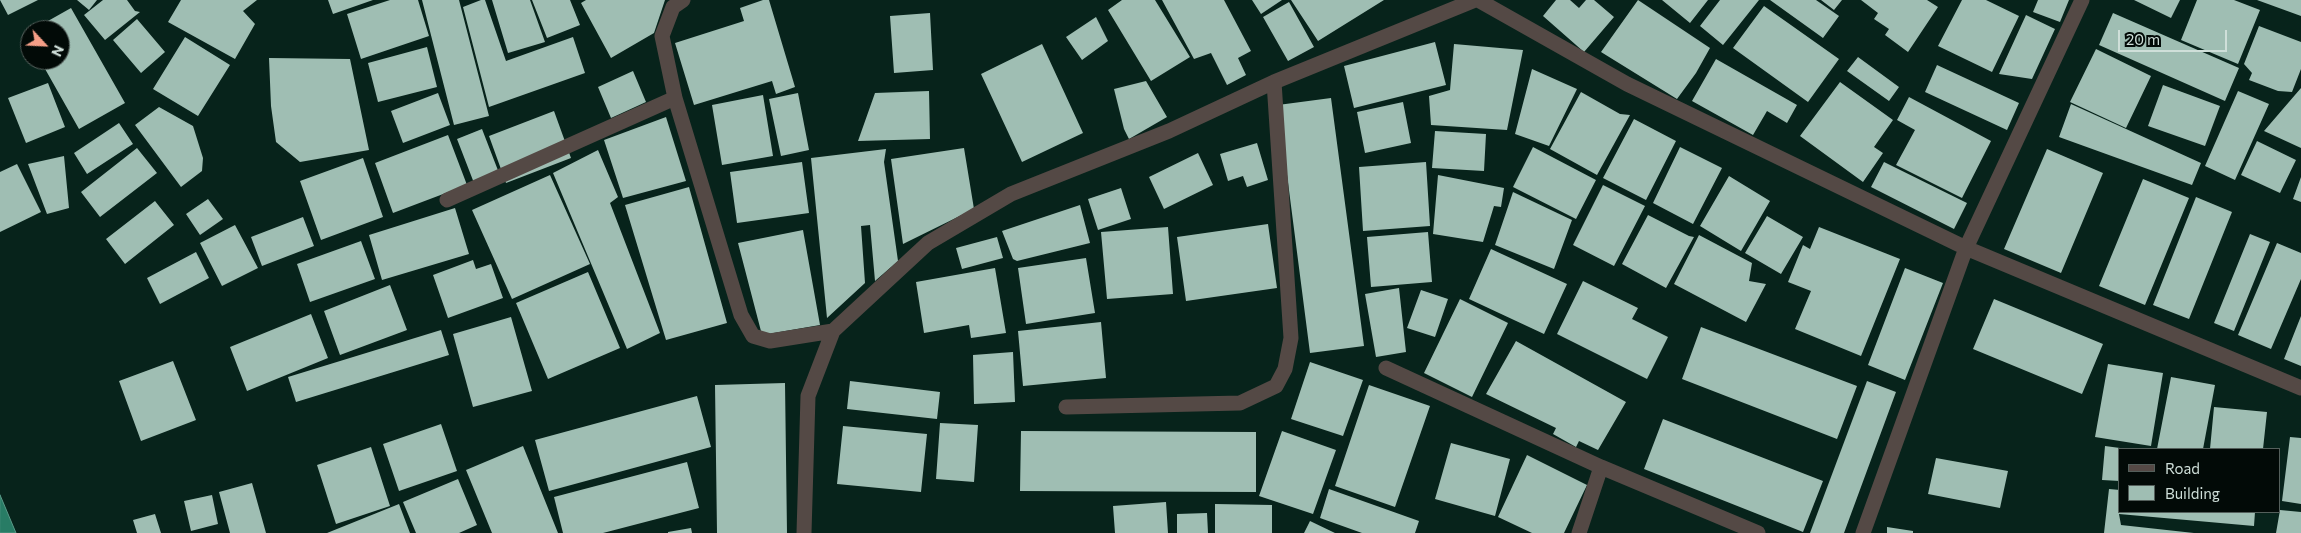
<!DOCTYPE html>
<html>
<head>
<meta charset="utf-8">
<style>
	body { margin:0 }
	#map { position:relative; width:2301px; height:533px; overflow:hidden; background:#07231b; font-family:Commissioner,sans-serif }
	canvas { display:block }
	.legend { position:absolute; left:2118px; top:448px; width:162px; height:65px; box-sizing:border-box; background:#020a07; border:1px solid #545f5b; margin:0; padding:6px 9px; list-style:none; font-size:15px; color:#cfdfd9 }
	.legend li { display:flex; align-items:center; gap:10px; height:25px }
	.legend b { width:25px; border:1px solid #545f5b }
	.north { position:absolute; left:20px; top:20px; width:50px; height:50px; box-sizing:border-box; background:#020a07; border:1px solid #545f5b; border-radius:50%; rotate:115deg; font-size:14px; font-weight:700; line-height:20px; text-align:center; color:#cfdfd9 }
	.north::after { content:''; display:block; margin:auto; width:18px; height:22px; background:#f49e87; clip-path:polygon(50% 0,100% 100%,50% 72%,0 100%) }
	.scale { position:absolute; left:2118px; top:30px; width:109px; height:22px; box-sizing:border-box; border:2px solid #cfdfd9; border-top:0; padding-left:6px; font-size:15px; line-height:18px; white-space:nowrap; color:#cfdfd9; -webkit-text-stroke:4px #020a07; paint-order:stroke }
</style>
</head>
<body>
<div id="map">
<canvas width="2301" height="533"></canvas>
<ul class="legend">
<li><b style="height:6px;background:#544945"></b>Road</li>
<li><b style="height:14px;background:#9fbeb3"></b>Building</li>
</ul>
<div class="north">N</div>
<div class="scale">20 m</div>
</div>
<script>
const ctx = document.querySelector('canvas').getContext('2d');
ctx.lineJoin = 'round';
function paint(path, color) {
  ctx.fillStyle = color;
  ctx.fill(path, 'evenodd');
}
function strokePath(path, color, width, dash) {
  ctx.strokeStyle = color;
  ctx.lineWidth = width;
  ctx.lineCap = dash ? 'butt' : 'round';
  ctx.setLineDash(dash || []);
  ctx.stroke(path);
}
const water = new Path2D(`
	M0,495L16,533H0Z`);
paint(water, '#287c65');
strokePath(water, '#5a9a88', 1);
paint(new Path2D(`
	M0,0H38L8,15Z
	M77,0H97L89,10Z
	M103,0H127L135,11L140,12L105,40L84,15Z
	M181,0H257L243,11L255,24L235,59L168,22Z
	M328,0H373L333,14Z
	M390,0H418L429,36L361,59L347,14Z
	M422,0H459L489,116L454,125Z
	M481,0H485L506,61L573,37L585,73L489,107L463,7Z
	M492,0H530L545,42L508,53Z
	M532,0H570L580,25L547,38Z
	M586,0H665L654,33L611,58L581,3Z
	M763,0H769L795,87L776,94L772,81L694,105L675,43L744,21L740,8Z
	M1122,0H1155L1190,57L1151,81L1108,10Z
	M1162,0H1224L1251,51L1238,58L1246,75L1227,85L1211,53L1194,59Z
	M1252,0H1282L1261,14Z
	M1291,0H1384L1318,41Z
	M1556,0H1570L1579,8L1586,0H1594L1614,17L1584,52L1543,16Z
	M1638,0L1710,48L1696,73L1677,99L1601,52Z
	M1662,0H1708L1690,23Z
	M1720,0H1759L1723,45L1700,26Z
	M1770,0H1816L1839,16L1823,38Z
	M1821,0H1842L1834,10Z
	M1861,0H1927L1938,7L1908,52L1885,35L1889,29L1874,19L1878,13Z
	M1962,0H1986L2019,16L1992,72L1938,46Z
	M2038,0H2069L2060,22L2033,12Z
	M2134,0H2180L2171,18Z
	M2197,0H2234L2260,10L2238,64L2181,40Z
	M2257,0H2301V16Z
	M1289,2L1314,47L1288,61L1263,17Z
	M1764,6L1839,59L1808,102L1733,48Z
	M71,8L125,103L79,129L40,60H60V30H32Z
	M930,13L933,70L894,73L890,16Z
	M2113,13L2239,68L2225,101L2099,45Z
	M2026,15L2055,29L2032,79L1999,74Z
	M1096,17L1108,41L1082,60L1066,37Z
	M137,19L165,52L141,73L113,40Z
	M2259,26L2301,42V69L2292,92L2278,91L2249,80L2252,73L2244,64Z
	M185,37L230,65L198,116L153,89Z
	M1435,42L1446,85L1354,108L1344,66Z
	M1042,44L1083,133L1022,162L981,74Z
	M1454,44L1523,50L1507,130L1431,125L1429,96L1450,90Z
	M427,47L437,87L378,102L368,63Z
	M2096,49L2151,76L2126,128L2070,102Z
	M1858,57L1899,87L1889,101L1847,71Z
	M269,58L350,59L369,150L300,162L276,142L271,106Z
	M1716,59L1797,105L1787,123L1767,111L1753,135L1692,101Z
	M1937,65L2019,103L2007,130L1925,92Z
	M1532,69L1577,89L1549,146L1515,134Z
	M633,71L646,102L611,118L598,87Z
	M1146,81L1167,117L1129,139L1124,129L1114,89Z
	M1840,82L1893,120L1874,147L1883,153L1863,182L1800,136Z
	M48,83L65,127L26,143L8,98Z
	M2163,85L2220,106L2205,146L2148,126Z
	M2301,88V148L2264,131Z
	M929,91L930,139L858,141L875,93Z
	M2238,91L2269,104L2235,180L2205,166Z
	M1581,92L1620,114L1630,115L1597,175L1550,149Z
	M438,93L450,125L403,143L391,111Z
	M798,93L809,150L781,156L769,99Z
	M763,95L773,156L722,165L712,105Z
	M1909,97L1991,141L1962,198L1896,165L1915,130L1897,120Z
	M1331,98L1364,346L1310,353L1278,105Z
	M1403,102L1411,143L1365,153L1357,112Z
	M2071,104L2201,163L2192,185L2059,137Z
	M159,107L193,126L203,158L202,171L181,187L135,125Z
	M554,111L571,158L506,183L489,136Z
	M666,117L686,181L623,198L604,140Z
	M1634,119L1676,141L1646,200L1603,178Z
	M119,123L133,144L87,174L74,153Z
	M482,129L499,173L474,183L457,139Z
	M1435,131L1486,134L1484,171L1432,168Z
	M448,135L467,185L393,213L375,163Z
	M2257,141L2296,160L2280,193L2241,175Z
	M1257,143L1268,180L1247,187L1243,176L1228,181L1220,154Z
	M1533,147L1596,180L1576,219L1513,187Z
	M1680,147L1722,168L1693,224L1653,203Z
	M137,148L157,173L100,217L81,192Z
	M964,148L974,209L903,244L891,159Z
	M886,149L884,162L898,261L875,281L870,225L861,226L865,283L827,318L811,158Z
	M2047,149L2103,173L2061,273L2004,249Z
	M598,150L618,197L610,203L660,333L627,349L553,173Z
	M1198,153L1213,185L1164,209L1149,177Z
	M64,156L69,208L47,214L28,164Z
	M363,158L383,217L321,240L300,181Z
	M802,162L809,213L737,223L730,172Z
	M1426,162L1430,226L1363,231L1359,167Z
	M1884,162L1967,203L1954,229L1871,187Z
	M17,164L41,212L0,232V172Z
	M550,175L590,264L512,299L472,210Z
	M1438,175L1504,188L1501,207L1494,206L1483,242L1433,234Z
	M1729,176L1770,201L1741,251L1700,226Z
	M2301,177V202L2293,199Z
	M2143,179L2189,198L2145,305L2099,286Z
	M1603,185L1645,206L1614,266L1573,245Z
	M689,187L727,323L666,340L625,205Z
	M1121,188L1131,219L1098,230L1088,199Z
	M1513,192L1572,220L1554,269L1495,245Z
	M2196,197L2232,212L2189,319L2153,305Z
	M208,199L223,219L200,235L186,214Z
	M155,201L174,225L125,264L106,239Z
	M1080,205L1090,243L1017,261L1013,259L1002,231Z
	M455,208L469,254L382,280L369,235Z
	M1648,215L1689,236L1694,237L1666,288L1622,264Z
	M1767,216L1803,237L1781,274L1745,253Z
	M303,217L314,246L262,266L251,237Z
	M1268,224L1277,288L1186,301L1177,237Z
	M235,225L258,268L222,286L200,243Z
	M1168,227L1173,294L1107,299L1101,232Z
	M1819,227L1900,259L1861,356L1795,329L1811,291L1788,282L1803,245L1810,249Z
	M803,230L820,325L762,335L738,243Z
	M1428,232L1432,282L1371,287L1367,237Z
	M2250,234L2270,242L2234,331L2214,323Z
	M1699,235L1752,263L1749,281L1766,284L1746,322L1674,284Z
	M997,237L1003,258L962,269L956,248Z
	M361,241L375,279L310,302L297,264Z
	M2277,243L2301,253V279L2271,349L2238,335Z
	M1491,249L1567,284L1544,334L1469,299Z
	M196,252L209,278L160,304L147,278Z
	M1086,258L1095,313L1026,324L1018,268Z
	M473,260L476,269L491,264L503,298L448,318L433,275Z
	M995,268L1006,333L971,338L969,325L924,333L916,282Z
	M1905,268L1943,283L1905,380L1868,365Z
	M588,272L620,348L548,379L516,303Z
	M1583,281L1638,308L1632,319L1668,337L1647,379L1557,334Z
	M390,285L407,330L340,355L324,311Z
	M1399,288L1406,352L1376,357L1365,294Z
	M1421,290L1448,299L1435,337L1407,328Z
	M1460,299L1508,323L1472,397L1424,373Z
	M1994,299L2103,344L2082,394L1973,349Z
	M311,314L328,358L247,391L230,347Z
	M2301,316V366L2284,359Z
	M511,317L532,391L473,407L453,334Z
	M1101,322L1106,378L1023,386L1018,331Z
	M1701,327L1857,386L1837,439L1682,379Z
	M441,330L449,355L296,402L288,377Z
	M1516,341L1626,402L1598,450L1579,441L1576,447L1553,434L1556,428L1486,394Z
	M1013,352L1015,402L974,404L973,355Z
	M173,361L196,420L141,441L119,381Z
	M1310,362L1363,380L1343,436L1291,419Z
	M2108,364L2163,373L2151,446L2095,437Z
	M2171,377L2215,385L2203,449H2157Z
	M850,381L940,392L937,419L847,409Z
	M1867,381L1896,392L1844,533H1810Z
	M785,383L787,533H717L715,385Z
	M1369,385L1430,406L1395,507L1335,486Z
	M697,396L711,447L549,491L535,440Z
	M2214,407L2267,412L2263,449H2210Z
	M1663,419L1823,481L1803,532L1644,469Z
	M940,423L978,425L974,482L936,479Z
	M441,424L457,471L399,491L383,444Z
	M843,426L927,434L921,492L837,484Z
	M1021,431L1256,432V492L1020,491Z
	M1282,431L1336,450L1313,514L1259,496Z
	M2290,437L2301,438V504L2282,501Z
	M1451,443L1510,459L1495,516L1435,499Z
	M523,446L558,533H492L466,470Z
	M2105,446L2120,448V481L2102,480Z
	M371,447L390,506L336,524L317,465Z
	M1527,455L1587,485L1564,533H1532L1498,517Z
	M1936,458L2008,471L2000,508L1928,494Z
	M687,462L699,508L603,533H563L554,497Z
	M458,479L477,525L459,533H416L403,502Z
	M252,483L266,533H230L219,492Z
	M1329,489L1419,521L1415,533H1362L1320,518Z
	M2109,489L2120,490V512H2255L2254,526L2119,514L2121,525L2194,533H2104Z
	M212,495L218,524L191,531L184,501Z
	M1166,502L1168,533H1115L1113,506Z
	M399,504L410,533H327Z
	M1215,504L1272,505V533H1215Z
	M2280,510L2301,512V533H2276Z
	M1207,513L1208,533H1177V514Z
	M155,514L161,533H137L133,520Z
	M1310,521L1335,533H1304Z
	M1887,527L1913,531V533H1887Z
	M691,528L692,533H668V532Z`), '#9fbeb3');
strokePath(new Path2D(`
	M683,0L673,7L662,36L675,98L741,315L753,336L770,341L833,331
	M1478,0L1627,84L1966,248L2301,388
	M447,200L675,98
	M1386,368L1601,467L1758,533
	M1066,407L1240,403L1276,386L1285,369L1291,338L1274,82
	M804,533L808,396L833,331L928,243L1011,194L1169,131L1274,82L1475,0
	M1579,533L1601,467
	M1863,533L1966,248L2082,0`), '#544945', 15);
</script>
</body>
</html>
